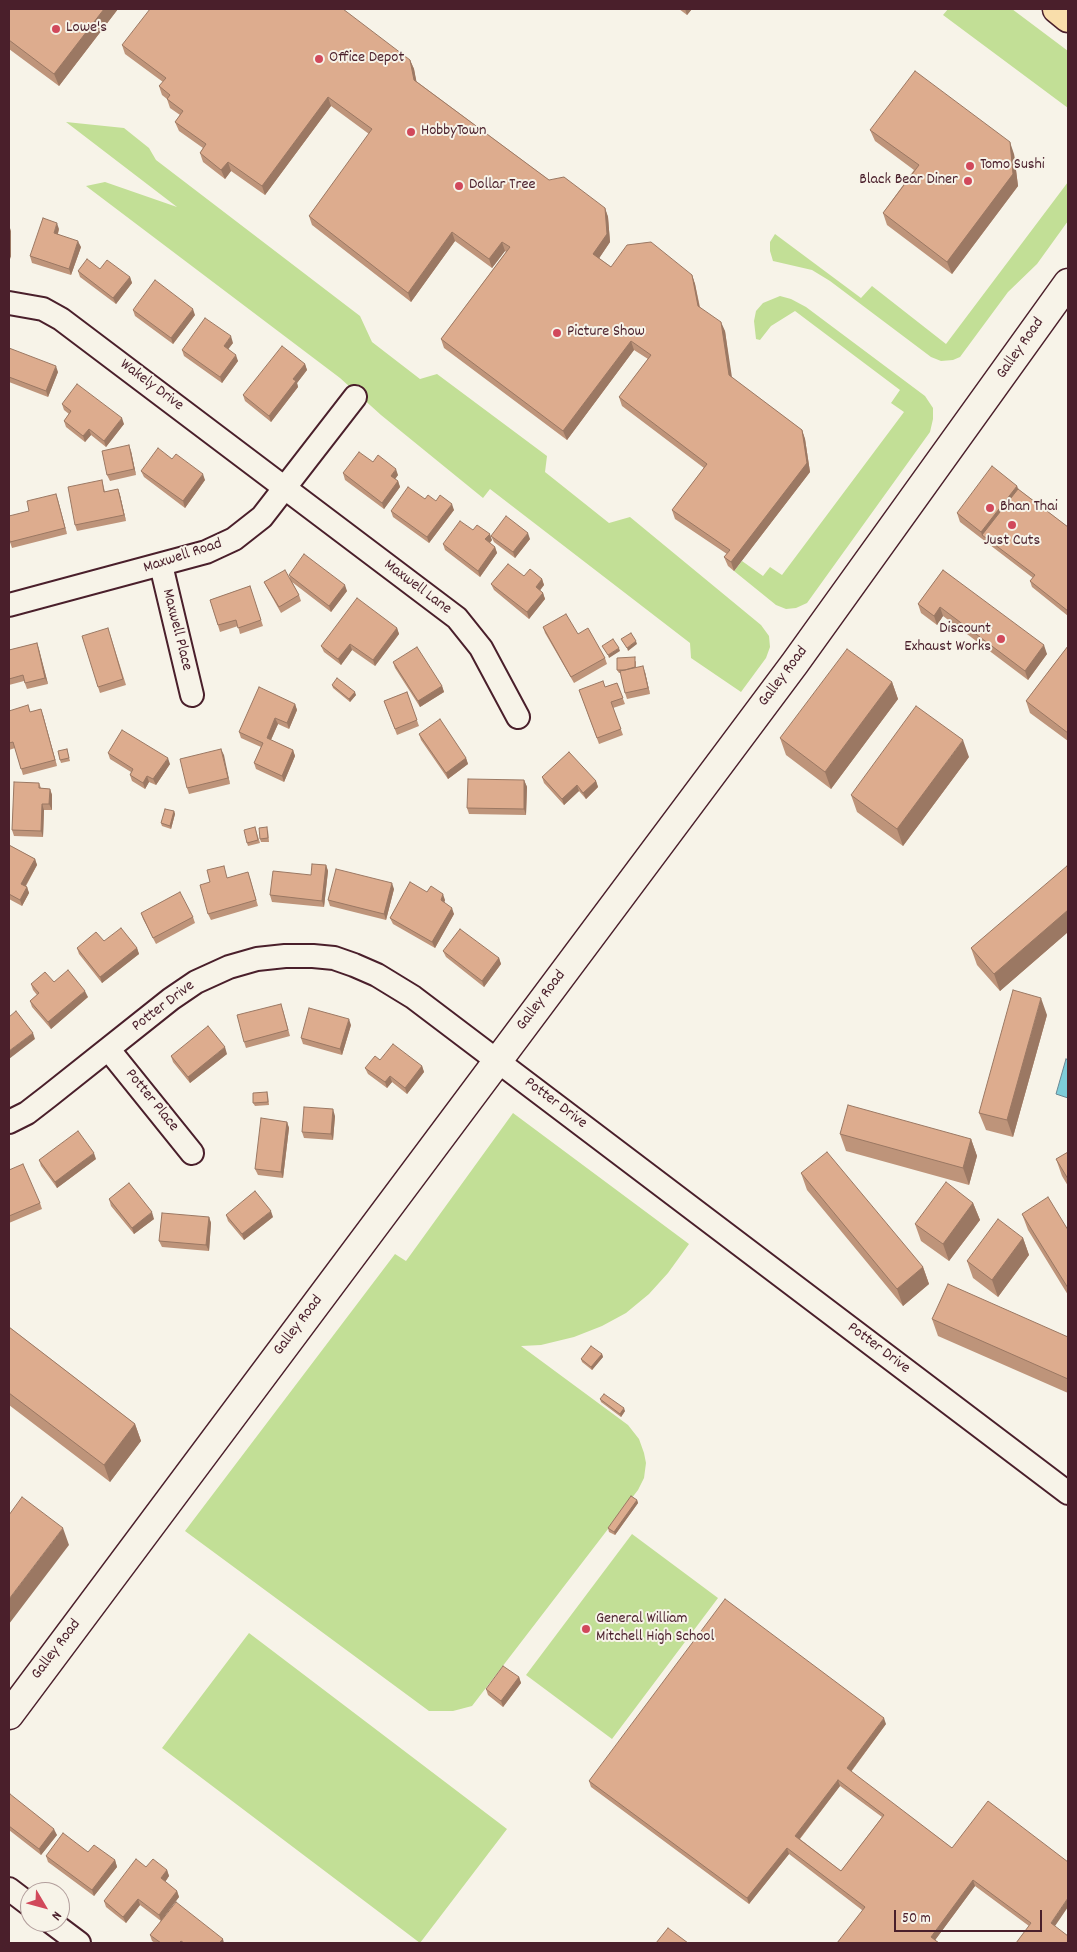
<!DOCTYPE html>
<html>
<head>
<meta charset="utf-8">
<style>
	body { margin:0 }
	#map { position:relative; width:1077px; height:1952px; overflow:hidden; background:#f7f3e8; font-family:Dekko,sans-serif }
	canvas { display:block }
	.frame { position:absolute; inset:0; border:10px solid #4a1f2b; pointer-events:none }
	.north { position:absolute; left:20px; top:1882px; width:50px; height:50px; box-sizing:border-box; background:#f7f3e8; border:1px solid #b29e9c; border-radius:50%; rotate:127deg; font-size:14px; font-weight:700; line-height:20px; text-align:center; color:#4a1f2b }
	.north::after { content:''; display:block; margin:auto; width:18px; height:22px; background:#d1495b; clip-path:polygon(50% 0,100% 100%,50% 72%,0 100%) }
	.scale { position:absolute; left:894px; top:1910px; width:148px; height:22px; box-sizing:border-box; border:2px solid #4a1f2b; border-top:0; padding-left:6px; font-size:15px; line-height:18px; white-space:nowrap; color:#4a1f2b; -webkit-text-stroke:4px #f7f3e8; paint-order:stroke }
</style>
</head>
<body>
<div id="map">
<canvas width="1077" height="1952"></canvas>
<div class="frame"></div>
<div class="north">N</div>
<div class="scale">50 m</div>
</div>
<script>
const g = document.querySelector('canvas').getContext('2d');
g.lineJoin = 'round';
function fillPath(path, color) {
  g.fillStyle = color;
  g.fill(path, 'evenodd');
}
function shape(rows) {
  const path = new Path2D();
  for (const r of rows) {
    path.moveTo(r[0], r[1]);
    for (let i = 2; i < r.length; i += 2) path.lineTo(r[i], r[i + 1]);
  }
  return path;
}
function strokePath(path, color, width, dash) {
  g.strokeStyle = color;
  g.lineWidth = width;
  g.lineCap = dash ? 'butt' : 'round';
  g.setLineDash(dash || []);
  g.stroke(path);
}
function drawText(font, color, halo, rows, align = 'center') {
  g.font = font + ' Dekko,sans-serif';
  g.lineWidth = 4;
  g.setLineDash([]);
  g.textBaseline = 'middle';
  g.strokeStyle = halo;
  g.fillStyle = color;
  for (const [text, x, y, turn = 0] of rows) {
    g.save();
    g.translate(x, y);
    g.rotate((+turn || 0) * Math.PI / 180);
    g.textAlign = isNaN(turn) ? turn : align;
    if (halo) g.strokeText(text, 0, 0);
    g.fillText(text, 0, 0);
    g.restore();
  }
}
const green = shape([
	[948,9,1012,9,1068,51,1068,108,943,15],
	[66,122,124,128,149,148,156,160,360,316,372,342,420,379,437,374,547,456,545,472,609,523,630,517,761,625,769,636,770,647,766,658,741,692,691,658,690,643,490,489,483,498,381,415,340,378,86,186,105,182,177,207],
	[1068,182,1068,221,1037,264,1008,292,960,357,953,360,941,361,931,357,830,281,812,270,773,261,770,251,770,242,775,234,861,298,872,286,946,344],
	[780,296,791,299,806,307,925,396,933,408,933,419,930,432,807,603,796,608,786,609,776,605,734,571,742,561,763,576,770,567,782,575,904,412,891,403,900,390,795,311,771,326,760,340,756,339,754,321,756,311,763,303],
	[513,1113,689,1244,668,1273,649,1294,626,1313,602,1326,574,1337,541,1345,521,1346,628,1425,639,1439,644,1453,646,1463,644,1478,638,1490,472,1706,453,1711,429,1711,185,1531,395,1254,406,1261],
	[632,1534,718,1598,612,1739,526,1675],
	[249,1633,507,1829,420,1943,162,1748]
]);
const water = shape([
	[1066,1059,1068,1060,1068,1098,1056,1094,1066,1059]
]);
const street = shape([
	[9,303,43,309,61,319,457,618,481,648,518,717],
	[161,565,192,695],
	[9,605,206,552,234,539,262,517,355,397],
	[109,1050,192,1153],
	[9,1122,27,1113,49,1096,171,999,196,982,229,967,257,959,285,956,313,956,334,958,354,965,377,975,413,997,1068,1493],
	[9,1889,30,1905],
	[51,1922,79,1943]
]);
const secondary = shape([
	[9,1715,795,663,1068,283]
]);
const highway = shape([
	[1057,9,1068,18]
]);
const wall = shape([
	[9,9,118,9,59,86,9,49],
	[679,9,692,9,687,15],
	[122,45,410,60,414,69,416,81,549,180,605,208,608,217,610,242,599,258,611,267,692,275,695,284,700,307,725,331,731,377,802,430,805,439,810,472,734,571,728,566,724,557,727,554,675,519,672,510,704,468,622,406,619,397,648,359,634,350,567,440,444,348,441,339,506,252,505,251,492,268,455,241,411,302,312,225,309,216,369,134,331,106,265,195,231,171,225,179,203,162,200,153,203,148,179,131,175,122,180,115,170,108,167,99,162,95,159,86,163,82,125,54],
	[870,130,1014,154,1018,186,952,274,887,225,883,213,914,170,875,141],
	[59,229,58,234,81,247,71,275,32,263,30,256],
	[100,269,130,277,132,283,116,304,80,277,78,271],
	[133,310,195,315,173,344,135,316],
	[233,343,228,349,238,361,222,383,184,356,182,350],
	[9,348,58,372,48,397,9,382],
	[305,364,307,370,297,383,298,387,271,422,245,401,243,395],
	[62,404,124,424,106,447,91,435,85,442,66,427,64,421,69,414,64,410],
	[131,451,136,475,110,481,107,475],
	[172,459,205,480,185,508,144,477,141,471],
	[373,462,398,475,395,479,398,481,400,487,384,509,345,480,343,473],
	[102,480,105,492,118,489,120,495,126,521,77,531,75,525],
	[1017,486,1018,489,1068,527,1068,616,1032,587,1030,581,1033,578,960,522,957,513],
	[56,494,67,534,12,548,10,542,29,511],
	[425,499,436,501,454,510,429,543,393,517,391,511],
	[473,530,492,540,490,543,495,547,497,553,480,577,445,550,443,544],
	[491,536,530,539,515,558,494,542],
	[943,570,1047,654,1028,680,943,616,937,625,921,613,918,604],
	[289,575,347,591,331,612,292,582,299,595,301,601,281,613,267,588,264,582,290,578],
	[524,576,542,579,544,585,540,590,543,593,545,599,529,619,494,590,491,584],
	[250,586,263,626,240,634,238,626,220,632,210,600],
	[543,627,578,634,605,658,607,664,574,683,545,633],
	[397,628,399,634,375,666,352,650,341,665,324,652,321,646],
	[110,634,126,685,100,693,98,687],
	[37,643,48,684,27,689,24,681,9,685,9,650],
	[1068,646,1068,741,1030,713,1026,701],
	[636,661,636,667,645,672,650,694,627,699,625,693,621,673,619,673,617,670],
	[393,662,442,686,444,692,420,707,395,668],
	[892,682,898,699,831,789,786,755,780,738],
	[617,683,625,704,613,708,623,735,599,744,579,690,605,687],
	[332,685,356,695,350,702,333,688],
	[407,692,419,726,397,735,384,701],
	[295,704,297,710,289,729,278,724,271,740,293,750,295,756,284,782,256,769,254,763,261,747,241,738,239,732],
	[9,711,43,715,57,766,23,775,15,748,9,750],
	[419,734,466,758,468,764,448,779,421,740],
	[67,749,70,761,61,763,60,760],
	[221,749,230,784,189,794,187,788],
	[108,753,170,764,156,785,149,782,145,789,132,781,130,775,131,772,110,759],
	[969,757,903,846,857,812,851,795],
	[542,777,596,781,598,787,586,799,579,791,564,805,544,783],
	[524,780,527,787,526,815,469,814,467,808],
	[39,783,41,788,50,789,52,795,52,810,44,810,43,837,14,836,12,830],
	[174,811,175,814,171,829,162,826,161,823],
	[255,827,260,843,248,846,247,843],
	[268,830,269,842,261,842,260,839],
	[9,845,35,859,37,865,26,886,27,887,29,893,22,906,9,899],
	[326,865,328,871,324,907,272,902,270,895,311,875],
	[1068,868,1068,932,1000,991,977,965,971,948],
	[228,878,250,878,258,906,211,920,208,914],
	[394,889,386,920,330,906,328,900],
	[427,892,445,900,444,903,454,914,435,948,393,924,390,918],
	[141,913,193,917,195,923,156,944,143,919],
	[104,941,137,948,139,954,102,983,79,954,77,948],
	[443,951,499,958,501,964,484,987,446,957],
	[54,982,88,997,51,1029,32,1007,30,1001,37,995,33,990,31,984],
	[283,1010,290,1036,246,1048,244,1042],
	[1047,1015,1013,1137,986,1130,979,1113],
	[351,1025,342,1055,303,1044,301,1038],
	[227,1054,190,1083,173,1062,171,1056],
	[380,1060,422,1066,424,1072,407,1094,392,1082,387,1088,368,1074,365,1068],
	[267,1092,268,1095,269,1105,255,1106,253,1103],
	[335,1116,333,1140,304,1138,302,1132],
	[287,1122,289,1128,283,1178,258,1175,255,1169],
	[840,1134,971,1139,977,1156,969,1185,846,1151],
	[1068,1152,1068,1186,1062,1176,1056,1159],
	[96,1159,57,1188,41,1166,39,1160],
	[9,1170,40,1203,42,1209,9,1223],
	[801,1173,923,1267,929,1284,903,1306,807,1190],
	[109,1199,154,1219,134,1234,111,1206],
	[973,1203,980,1220,949,1261,921,1241,915,1224],
	[1022,1214,1068,1230,1068,1295,1028,1230],
	[226,1215,273,1217,244,1240,228,1221],
	[209,1217,211,1223,209,1251,162,1247,159,1241],
	[1023,1238,1029,1255,998,1297,973,1278,967,1261],
	[932,1319,1068,1337,1068,1393,938,1336],
	[9,1327,135,1424,141,1441,110,1482,9,1405],
	[602,1354,603,1357,592,1370,582,1362,581,1359],
	[600,1399,625,1411,621,1417,601,1402],
	[637,1500,638,1503,615,1535,609,1532,608,1528],
	[519,1677,521,1683,503,1707,488,1695,486,1689],
	[886,1724,851,1772,952,1848,1068,1862,1029,1926,975,1886,935,1940,862,1910,789,1854,749,1904,591,1787,589,1781],
	[840,1786,882,1817,841,1871,800,1839],
	[9,1795,57,1835,41,1855,9,1830],
	[88,1852,115,1860,117,1867,94,1896,48,1862,46,1856],
	[146,1867,167,1870,169,1876,165,1882,177,1891,179,1897,165,1915,224,1943,155,1943,152,1941,150,1935,161,1921,140,1905,126,1923,106,1907,104,1901]
]);
const shadedWall = shape([
	[104,9,118,9,59,86,54,74],
	[685,9,692,9,687,15],
	[410,60,414,69,418,89,414,80],
	[328,97,331,106,265,195,262,186],
	[1010,142,1014,154,1018,186,952,274,947,262],
	[228,162,231,171,225,179,221,170],
	[605,208,608,217,610,242,596,263,593,254],
	[57,223,59,229,56,239,54,233],
	[9,225,11,231,11,259,9,254],
	[452,232,455,241,411,302,408,293],
	[78,241,81,247,71,275,69,269],
	[502,242,505,251,492,268,489,259],
	[692,275,695,284,701,315,698,306],
	[130,277,132,283,116,304,113,298],
	[193,309,195,315,173,344,171,338],
	[721,322,725,331,733,384,729,375],
	[231,336,233,343,226,352,224,346],
	[631,341,634,350,567,440,563,431],
	[236,355,238,361,222,383,220,377],
	[305,364,307,370,297,383,298,387,271,422,269,416,293,379],
	[56,366,58,372,48,397,46,391],
	[122,418,124,424,106,447,104,441],
	[89,429,91,435,85,442,83,436],
	[802,430,805,439,810,472,734,571,731,562],
	[129,445,131,451,136,475,134,469],
	[396,469,398,475,393,482,391,476],
	[203,474,205,480,185,508,183,501],
	[398,481,400,487,384,509,382,503],
	[1017,486,1020,495,982,535,981,532],
	[118,489,120,495,126,521,124,515],
	[56,494,58,500,67,534,65,528],
	[452,504,454,510,429,543,427,537],
	[528,533,530,539,515,558,513,552],
	[490,534,492,540,488,545,485,539],
	[495,547,497,553,480,577,478,571],
	[542,579,544,585,538,593,536,587],
	[345,585,347,591,331,612,329,606],
	[543,593,545,599,529,619,527,612],
	[940,607,943,616,937,625,934,616],
	[397,628,399,634,375,666,373,660],
	[636,641,637,644,628,651,627,648],
	[37,643,39,649,48,684,45,678],
	[350,644,352,650,341,665,338,659],
	[1044,645,1047,654,1028,680,1025,671],
	[619,648,620,651,609,658,608,655],
	[643,666,645,672,650,694,648,688],
	[892,682,898,699,831,789,825,772],
	[442,686,444,692,420,707,418,701],
	[355,692,356,695,350,702,349,699],
	[295,704,297,710,289,729,287,723],
	[41,709,43,715,57,766,55,760],
	[275,718,278,724,269,744,267,738],
	[963,740,969,757,903,846,897,829],
	[221,749,224,755,230,784,228,778],
	[293,750,295,756,284,782,282,776],
	[168,758,170,764,156,785,153,779],
	[466,758,468,764,448,779,446,773],
	[147,776,149,782,145,789,143,783],
	[524,780,527,787,526,815,524,809],
	[596,781,598,787,586,799,583,793],
	[577,785,579,791,564,805,562,799],
	[50,789,52,795,52,810,49,804],
	[42,804,44,810,43,837,41,831],
	[174,811,175,814,171,829,170,826],
	[35,859,37,865,23,890,21,884],
	[326,865,328,871,324,907,322,901],
	[392,883,394,889,386,920,384,914],
	[27,887,29,893,22,906,20,900],
	[443,894,445,900,443,906,441,900],
	[452,908,454,914,435,948,432,942],
	[1068,910,1068,932,1000,991,994,974],
	[137,948,139,954,102,983,100,977],
	[499,958,501,964,484,987,482,981],
	[85,991,88,997,51,1029,48,1022],
	[1041,998,1047,1015,1013,1137,1007,1120],
	[349,1019,351,1025,342,1055,340,1049],
	[33,1033,35,1039,9,1059,9,1051],
	[225,1047,227,1054,190,1083,188,1077],
	[422,1066,424,1072,407,1094,405,1088],
	[390,1076,392,1082,387,1088,385,1082],
	[333,1109,335,1116,333,1140,331,1134],
	[287,1122,289,1128,283,1178,281,1172],
	[971,1139,977,1156,969,1185,963,1168],
	[94,1153,96,1159,57,1188,55,1182],
	[973,1203,980,1220,949,1261,943,1244],
	[271,1211,273,1217,244,1240,242,1234],
	[152,1212,154,1219,134,1234,132,1228],
	[209,1217,211,1223,209,1251,206,1245],
	[1023,1238,1029,1255,998,1297,992,1280],
	[923,1267,929,1284,903,1306,897,1289],
	[602,1354,603,1357,592,1370,591,1367],
	[624,1408,625,1411,621,1417,620,1414],
	[135,1424,141,1441,110,1482,104,1465],
	[637,1500,638,1503,615,1535,614,1532],
	[63,1528,69,1545,9,1624,9,1599],
	[519,1677,521,1683,503,1707,501,1701],
	[884,1718,886,1724,849,1774,847,1768],
	[838,1780,840,1786,797,1842,795,1836],
	[54,1829,57,1835,41,1855,39,1849],
	[787,1848,789,1854,749,1904,747,1898],
	[115,1860,117,1867,94,1896,92,1890],
	[167,1870,169,1876,163,1885,161,1878],
	[973,1880,975,1886,933,1943,931,1937],
	[177,1891,179,1897,161,1921,159,1915],
	[1068,1898,1068,1907,1053,1929,1051,1923],
	[138,1899,140,1905,126,1923,123,1917],
	[223,1939,224,1943,219,1943]
]);
const building = shape([
	[9,9,104,9,54,74,9,40,9,9],
	[150,9,343,9,410,60,414,80,549,180,564,177,605,208,607,234,593,254,611,267,627,245,651,242,692,275,698,306,721,322,729,375,802,430,807,463,731,562,724,557,730,550,672,510,707,464,619,397,651,355,631,341,563,431,441,339,510,247,502,242,489,259,452,232,408,293,309,216,372,129,328,97,262,186,228,162,221,170,200,153,206,144,175,122,183,111,167,99,170,95,159,86,166,78,122,45,150,9],
	[915,71,1010,142,1013,174,947,262,883,213,919,165,870,130,915,71],
	[43,218,57,223,54,233,78,241,69,269,30,256,43,218],
	[87,259,100,269,107,260,130,277,113,298,78,271,87,259],
	[155,280,193,309,171,338,133,310,155,280],
	[205,318,231,336,224,346,236,355,220,377,182,350,205,318],
	[282,346,305,364,293,379,296,381,269,416,243,395,282,346],
	[9,348,56,366,46,391,9,377,9,348],
	[77,384,122,418,104,441,89,429,83,436,64,421,71,411,62,404,77,384],
	[129,445,134,469,107,475,102,451,129,445],
	[158,448,172,459,176,454,203,474,183,501,141,471,158,448],
	[359,452,373,462,378,455,396,469,391,476,398,481,382,503,343,473,359,452],
	[992,466,1017,486,981,532,957,513,992,466],
	[102,480,104,492,118,489,124,515,75,525,68,487,102,480],
	[408,487,425,499,428,495,436,501,440,495,452,504,427,537,391,511,408,487],
	[1018,489,1068,527,1068,611,1030,581,1035,575,982,535,1018,489],
	[56,494,65,528,10,542,9,537,9,516,29,511,27,501,56,494],
	[506,516,528,533,513,552,491,536,506,516],
	[460,521,473,530,477,525,490,534,485,539,495,547,478,571,443,544,460,521],
	[304,554,345,585,329,606,289,575,304,554],
	[508,564,524,576,530,569,542,579,536,587,543,593,527,612,491,584,508,564],
	[285,570,299,595,279,607,264,582,285,570],
	[943,570,1044,645,1025,671,940,607,934,616,918,604,943,570],
	[250,586,261,620,238,628,236,620,218,625,210,600,250,586],
	[357,598,397,628,373,660,350,644,338,659,321,646,357,598],
	[566,614,578,634,588,628,605,658,571,677,543,627,566,614],
	[108,628,123,679,98,687,82,636,108,628],
	[631,633,636,641,627,648,621,639,631,633],
	[613,639,619,648,608,655,602,646,613,639],
	[37,643,45,678,25,683,23,675,9,679,9,650,37,643],
	[1068,646,1068,733,1026,701,1068,646],
	[417,647,442,686,418,701,393,662,417,647],
	[847,649,892,682,825,772,780,738,847,649],
	[635,657,635,667,625,670,617,670,617,658,635,657],
	[643,666,648,688,625,693,620,671,643,666],
	[337,678,355,692,349,699,332,685,337,678],
	[603,681,605,687,617,683,623,698,611,702,621,729,597,738,579,690,603,681],
	[259,687,295,704,287,723,275,718,267,738,293,750,282,776,254,763,263,743,239,732,259,687],
	[407,692,417,720,395,729,384,701,407,692],
	[28,705,30,712,41,709,55,760,21,769,13,742,9,743,9,711,28,705],
	[916,706,963,740,897,829,851,795,916,706],
	[440,719,466,758,446,773,419,734,440,719],
	[122,730,168,758,153,779,147,776,143,783,130,775,133,769,108,753,122,730],
	[67,749,69,758,60,760,58,751,67,749],
	[221,749,228,778,187,788,180,759,221,749],
	[569,752,596,781,583,793,577,785,562,799,542,777,569,752],
	[468,779,524,780,524,809,467,808,468,779],
	[14,782,39,783,39,788,50,789,49,804,42,804,41,831,12,830,14,782],
	[165,809,174,811,170,826,161,823,165,809],
	[255,827,258,840,247,843,244,830,255,827],
	[267,827,268,838,260,839,259,828,267,827],
	[9,845,35,859,21,884,27,887,20,900,9,894,9,845],
	[312,864,326,865,322,901,270,895,273,871,311,875,312,864],
	[224,866,227,878,248,872,256,900,208,914,200,885,210,882,207,870,224,866],
	[1067,866,1068,868,1068,910,994,974,971,948,1067,866],
	[336,869,392,883,384,914,328,900,336,869],
	[410,882,427,892,431,886,443,894,441,900,452,908,432,942,390,918,410,882],
	[180,892,193,917,153,938,141,913,180,892],
	[121,928,137,948,100,977,77,948,96,932,104,941,121,928],
	[460,929,499,958,482,981,443,951,460,929],
	[68,970,85,991,48,1022,30,1001,39,993,31,984,45,972,54,982,68,970],
	[1013,990,1041,998,1007,1120,979,1113,1013,990],
	[281,1004,288,1030,244,1042,237,1015,281,1004],
	[309,1008,349,1019,340,1049,301,1038,309,1008],
	[16,1011,33,1033,9,1051,9,1017,16,1011],
	[208,1026,225,1047,188,1077,171,1056,208,1026],
	[393,1044,422,1066,405,1088,390,1076,385,1082,365,1068,375,1056,380,1060,393,1044],
	[267,1092,268,1102,253,1103,253,1093,267,1092],
	[848,1105,971,1139,963,1168,840,1134,848,1105],
	[304,1107,333,1109,331,1134,302,1132,304,1107],
	[261,1118,287,1122,281,1172,255,1169,261,1118],
	[78,1131,94,1153,55,1182,39,1160,78,1131],
	[827,1152,923,1267,897,1289,801,1173,827,1152],
	[1068,1152,1068,1179,1056,1159,1068,1152],
	[23,1164,40,1203,9,1216,9,1170,23,1164],
	[946,1182,973,1203,943,1244,915,1224,946,1182],
	[129,1183,152,1212,132,1228,109,1199,129,1183],
	[255,1191,271,1211,242,1234,226,1215,255,1191],
	[1048,1197,1068,1230,1068,1288,1022,1214,1048,1197],
	[162,1213,209,1217,206,1245,159,1241,162,1213],
	[998,1219,1023,1238,992,1280,967,1261,998,1219],
	[948,1284,1068,1337,1068,1379,932,1319,948,1284],
	[9,1327,135,1424,104,1465,9,1393,9,1327],
	[591,1346,602,1354,591,1367,581,1359,591,1346],
	[604,1394,624,1408,620,1414,600,1399,604,1394],
	[631,1496,637,1500,614,1532,608,1528,631,1496],
	[22,1497,63,1528,9,1599,9,1515,22,1497],
	[725,1599,884,1718,847,1768,952,1848,988,1801,1068,1862,1068,1898,1051,1923,1068,1936,1068,1943,1016,1943,1031,1923,973,1880,931,1937,939,1943,837,1943,865,1907,787,1848,747,1898,589,1781,725,1599],
	[838,1780,884,1815,841,1871,795,1836,838,1780],
	[503,1666,519,1677,501,1701,486,1689,503,1666],
	[10,1794,54,1829,39,1849,9,1826,9,1795,10,1794],
	[63,1833,88,1852,94,1845,115,1860,92,1890,46,1856,63,1833],
	[136,1859,146,1867,153,1859,167,1870,161,1878,177,1891,159,1915,138,1899,123,1917,104,1901,136,1859],
	[176,1902,223,1939,219,1943,184,1943,181,1941,179,1943,161,1943,150,1935,176,1902],
	[668,1928,688,1943,656,1943,668,1928]
]);
const markers = [
	[56,29,5,"#d1495b"],
	[319,59,5,"#d1495b"],
	[411,132,5,"#d1495b"],
	[970,166,5,"#d1495b"],
	[968,181,5,"#d1495b"],
	[459,186,5,"#d1495b"],
	[557,333,5,"#d1495b"],
	[990,508,5,"#d1495b"],
	[1012,525,5,"#d1495b"],
	[1001,639,5,"#d1495b"],
	[586,1629,5,"#d1495b"]
];
const poiNames = [
	["Lowe's",66,29],
	["Office Depot",329,59],
	["HobbyTown",421,132],
	["Tomo Sushi",980,166],
	["Black Bear Diner",958,181,"right"],
	["Dollar Tree",469,186],
	["Picture Show",567,333],
	["Bhan Thai",1000,508],
	["Just Cuts",1012,542,"center"],
	["Discount",991,630,"right"],
	["Exhaust Works",991,648,"right"],
	["General William",596,1620],
	["Mitchell High School",596,1638]
];
const streetNames = [
	["Galley Road",1021,349,-55],
	["Wakely Drive",151,386,37],
	["Maxwell Road",183,557,-18],
	["Maxwell Lane",417,588,37],
	["Maxwell Place",176,630,76],
	["Galley Road",784,677,-53],
	["Galley Road",542,1001,-53],
	["Potter Drive",164,1007,-37],
	["Potter Place",151,1101,51],
	["Potter Drive",555,1104,37],
	["Galley Road",299,1326,-53],
	["Potter Drive",878,1349,37],
	["Galley Road",57,1650,-53]
];
fillPath(green, '#c2df96');
fillPath(water, '#7dcdd9');
strokePath(water, '#698793', 1);
strokePath(street, '#4a1f2b', 26);
strokePath(secondary, '#4a1f2b', 31);
strokePath(highway, '#4a1f2b', 31);
strokePath(street, '#f7f3e8', 22);
strokePath(secondary, '#f7f3e8', 28);
strokePath(highway, '#f9deab', 28);
fillPath(wall, '#be947a');
fillPath(shadedWall, '#9b7863');
fillPath(building, '#ddac8e');
strokePath(building, '#9b7863', 1);
for (const [x, y, r, color] of markers) {
  const dot = new Path2D();
  dot.arc(x, y, r, 0, 2 * Math.PI);
  g.fillStyle = color;
  g.fill(dot);
  strokePath(dot, '#f7f3e8', 2);
}
drawText('16px', '#4a1f2b', '#f7f3e8', poiNames, 'left');
drawText('16px', '#4a1f2b', '#f7f3e8', streetNames);
</script>
</body>
</html>
